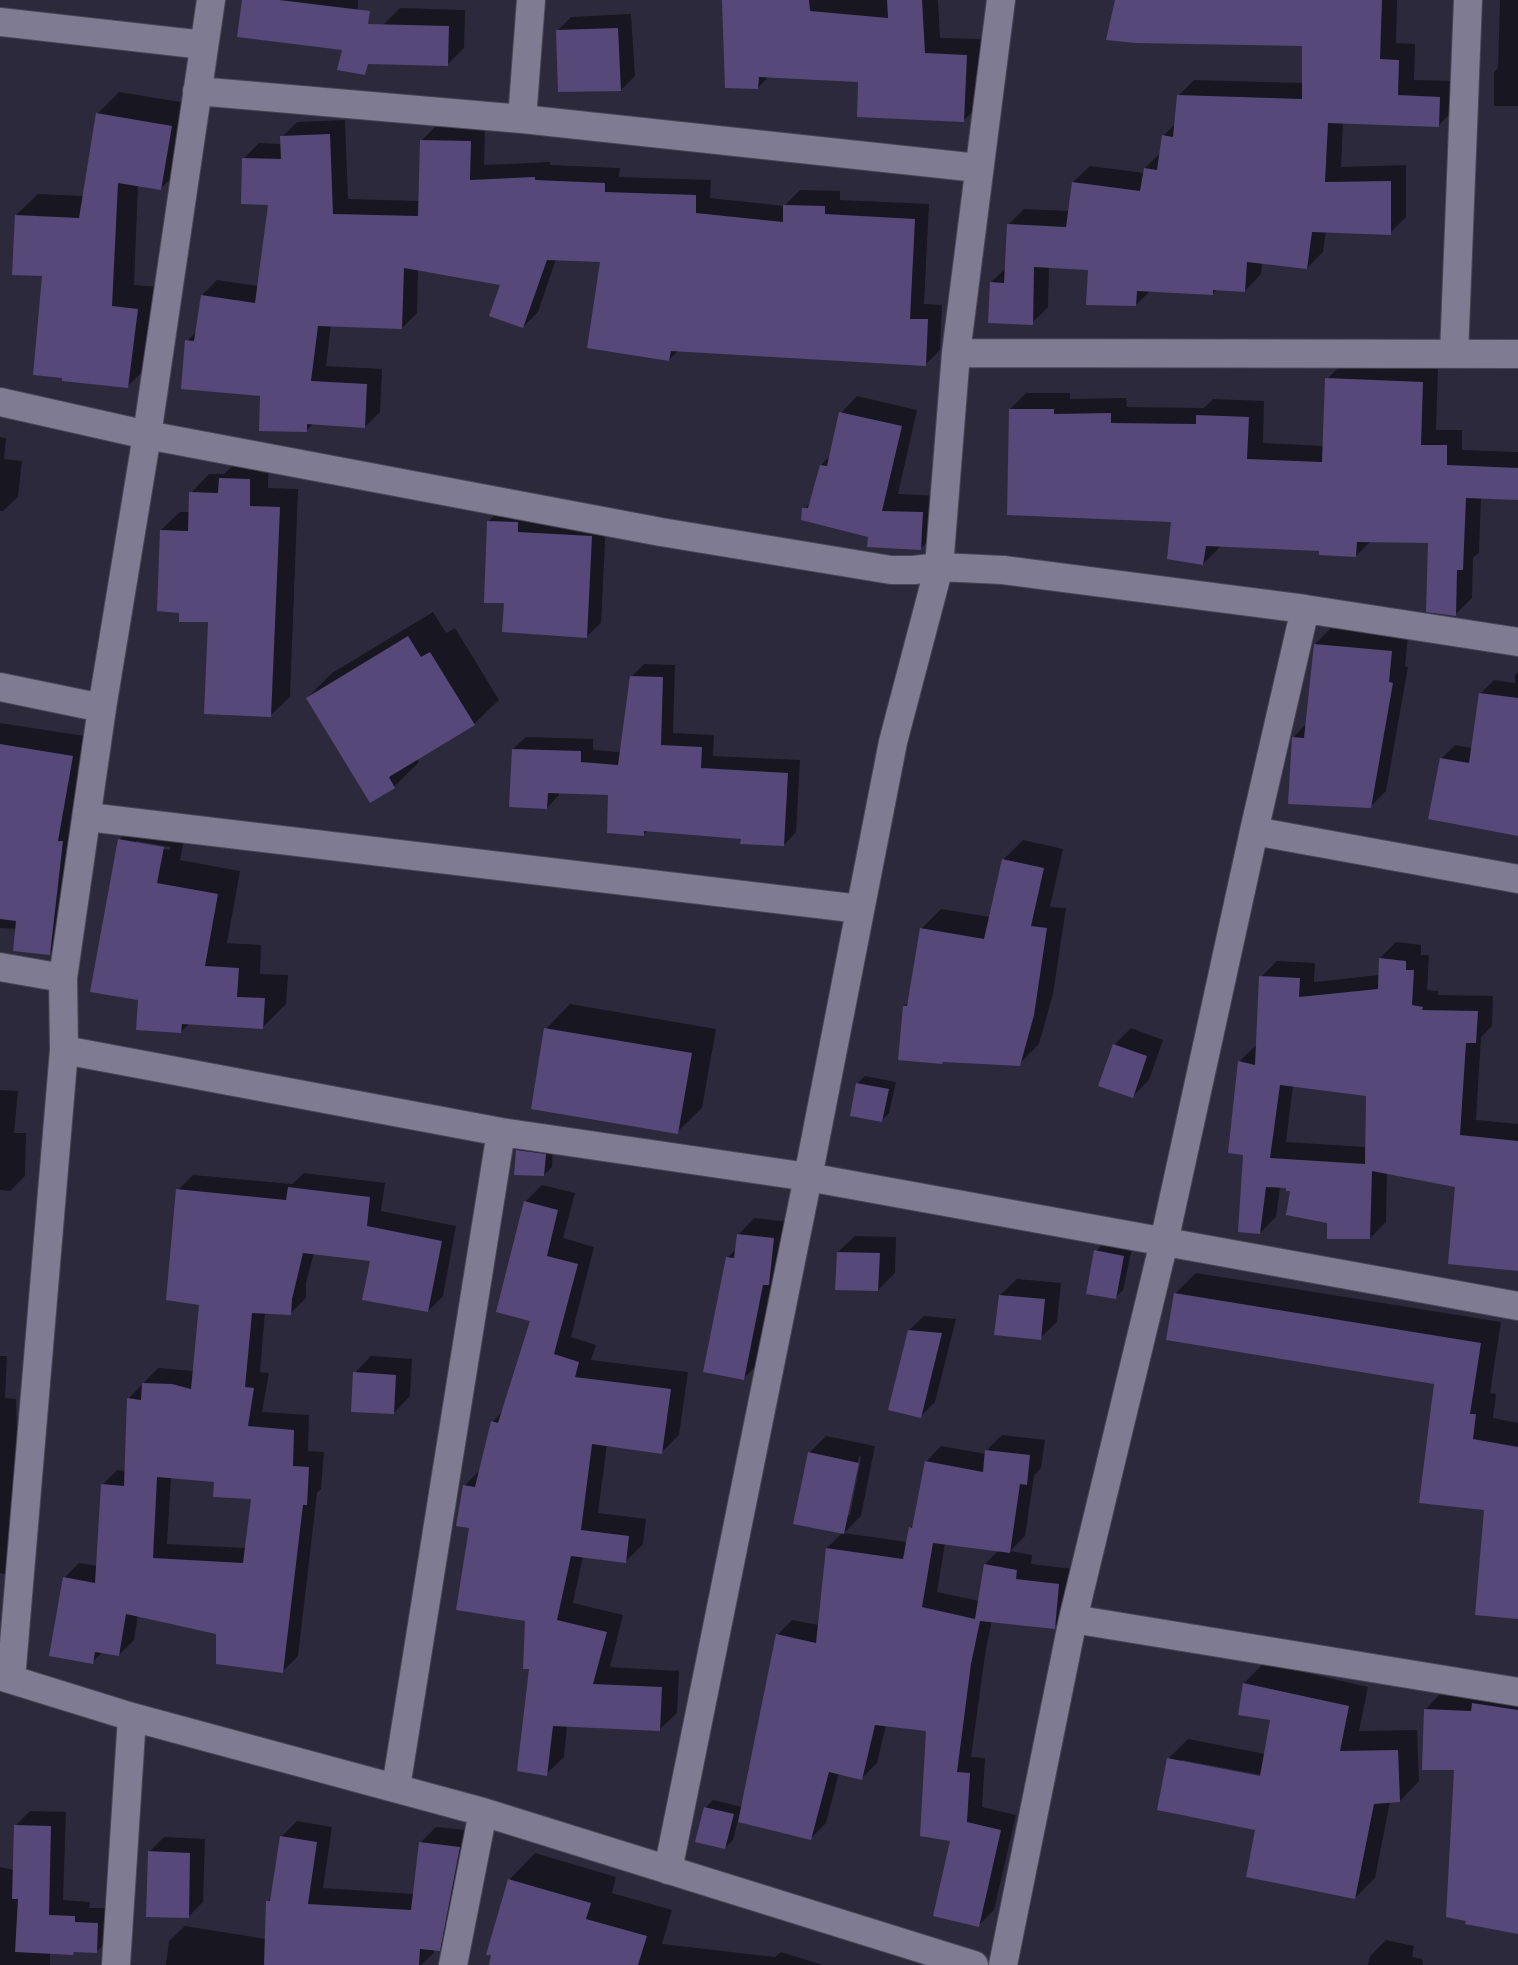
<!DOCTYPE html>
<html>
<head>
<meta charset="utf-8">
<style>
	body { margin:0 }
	canvas { display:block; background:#2d293c }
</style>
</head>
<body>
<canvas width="1518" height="1965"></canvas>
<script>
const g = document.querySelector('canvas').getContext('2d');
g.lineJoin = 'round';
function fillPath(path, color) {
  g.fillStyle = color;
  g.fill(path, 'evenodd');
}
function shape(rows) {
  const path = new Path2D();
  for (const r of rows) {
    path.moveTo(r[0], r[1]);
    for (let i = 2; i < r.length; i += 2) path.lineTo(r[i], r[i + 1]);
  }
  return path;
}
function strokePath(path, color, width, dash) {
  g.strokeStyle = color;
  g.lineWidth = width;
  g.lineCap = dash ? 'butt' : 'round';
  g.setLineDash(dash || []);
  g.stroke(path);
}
const shadow = shape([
	[243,0,358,0,357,35],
	[723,0,938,0,940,38,983,39,980,104,964,120,860,81,769,76,758,88],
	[1123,0,1397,0,1396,43,1415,44,1414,80,1455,81,1454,110,1438,126,1343,122,1341,167,1406,165,1406,217,1390,233,1326,231,1323,252,1307,268,1262,262,1261,274,1245,291,1217,289,1213,294,1150,291,1136,305,1089,269,1049,267,1048,307,1032,323,991,282,1006,268,1008,225,1024,209,1070,211,1073,182,1090,166,1144,173,1145,168,1160,153,1163,136,1176,123,1178,96,1194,80,1303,83,1303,45],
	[1500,0,1518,0,1518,106,1494,106,1494,72,1498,68],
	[400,8,465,10,464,48,447,65,383,25],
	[631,14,635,76,621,90,559,91,557,31,571,17],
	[119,92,193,104,183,167,161,188,138,185,134,285,160,287,149,365,128,386,44,275,16,215,38,194,84,196,97,114],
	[345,120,348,199,419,201,421,141,436,126,485,127,484,165,550,162,550,165,620,168,619,177,711,180,710,198,784,206,800,190,840,191,840,200,929,204,924,304,942,305,940,350,925,365,679,350,669,360,601,261,556,259,538,312,523,327,502,284,418,270,417,313,402,328,331,325,326,366,382,369,380,412,365,427,314,423,306,431,262,395,187,341,197,331,202,295,217,280,258,286,270,203,244,158,259,143,282,144,282,137,297,122],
	[1343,363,1438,367,1436,430,1462,430,1462,450,1518,452,1518,498,1481,497,1479,553,1473,558,1472,598,1456,614,1429,542,1371,541,1356,556,1320,550,1220,545,1219,548,1203,564,1172,521,1010,409,1026,393,1070,393,1070,399,1126,398,1127,407,1204,408,1213,399,1264,401,1263,443,1324,446,1327,379],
	[857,396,917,410,898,494,939,496,938,532,921,548,869,536,804,509,812,501,821,465,831,455,841,413],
	[0,437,6,438,4,459,22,461,18,497,3,511,0,511],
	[239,460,269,461,268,488,298,489,290,697,271,715,209,621,181,612,161,530,180,512,190,512,191,493,209,474,224,474],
	[502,507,606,522,601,623,586,637,505,602,488,522],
	[433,612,446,633,455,628,499,700,474,724,417,759,419,762,394,787,307,698,332,673],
	[1331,628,1408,636,1405,666,1408,667,1386,791,1370,807,1293,738,1307,723,1315,644],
	[644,664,675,665,673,733,714,735,713,756,800,760,796,832,784,845,742,838,648,830,643,835,610,794,559,792,559,795,547,808,513,749,526,737,593,739,593,750,621,752,631,677],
	[1518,672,1518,835,1441,759,1455,745,1472,748,1480,694,1494,680,1515,683,1515,675],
	[0,723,91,737,68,935,49,954,17,929,0,928],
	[143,816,187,824,180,860,240,871,227,943,261,945,260,974,288,975,286,1004,263,1027,190,1023,181,1032,139,999,119,840],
	[136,841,170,847,170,850,136,844],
	[1023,840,1063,849,1050,907,1066,908,1053,994,1039,1044,1019,1064,904,1007,909,1001,921,929,941,909,990,917,1003,860],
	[1396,942,1421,945,1421,955,1429,955,1427,990,1438,991,1438,995,1493,996,1492,1026,1481,1037,1476,1120,1518,1124,1518,1270,1456,1186,1387,1172,1386,1222,1370,1238,1287,1187,1280,1187,1276,1217,1260,1233,1245,1154,1239,1062,1255,1046,1257,1046,1261,977,1277,961,1315,963,1314,982,1380,975,1380,958],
	[1293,1086,1367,1095,1366,1147,1286,1142],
	[570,1004,716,1029,702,1108,677,1132,546,1029],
	[1131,1028,1163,1040,1149,1080,1132,1097,1114,1045],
	[865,1076,896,1082,889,1113,881,1121,857,1084],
	[0,1090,18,1091,14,1133,26,1133,25,1176,10,1191,0,1190],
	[525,1142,553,1147,552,1167,544,1175,517,1150],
	[304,1173,385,1183,381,1211,456,1226,443,1296,428,1311,372,1260,314,1253,306,1283,306,1298,291,1313,265,1312,260,1372,269,1373,262,1412,309,1415,308,1451,324,1452,321,1489,317,1493,298,1656,283,1671,217,1633,138,1615,134,1640,119,1655,103,1652,92,1662,64,1578,79,1563,97,1566,102,1485,117,1470,126,1471,128,1399,158,1368,194,1371,200,1304,178,1190,193,1175,292,1184],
	[171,1477,215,1481,252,1498,246,1548,167,1544],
	[542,1185,575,1193,563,1238,594,1247,571,1337,596,1345,591,1360,688,1372,679,1435,662,1452,607,1444,598,1513,646,1519,643,1544,625,1562,583,1556,573,1603,623,1615,610,1667,679,1671,677,1713,659,1730,567,1725,564,1757,546,1774,531,1668,526,1620,470,1527,464,1486,481,1469,492,1422,503,1411,531,1320,525,1202],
	[754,1218,790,1222,760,1362,743,1379,727,1258,736,1249,738,1235],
	[855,1236,896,1237,895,1273,878,1290,838,1252],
	[1104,1243,1132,1248,1123,1290,1115,1298,1096,1251],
	[1196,1273,1501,1322,1490,1393,1496,1394,1493,1418,1518,1423,1518,1618,1485,1509,1436,1382,1175,1294],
	[1017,1279,1061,1283,1057,1322,1040,1338,1000,1295],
	[924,1316,956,1319,935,1402,920,1417,909,1330],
	[0,1356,7,1356,5,1398,16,1399,19,1505,17,1560,4,1574,0,1573],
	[371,1356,412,1359,410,1396,394,1413,355,1373],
	[1002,1435,1045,1440,1041,1468,1034,1476,1025,1536,1010,1551,1032,1555,1031,1564,1074,1569,1070,1612,1054,1627,992,1621,986,1648,971,1757,985,1758,982,1807,1016,1815,994,1910,979,1925,952,1840,928,1730,886,1725,877,1763,862,1778,839,1773,826,1823,811,1838,738,1820,733,1840,725,1848,705,1808,713,1800,742,1807,777,1635,792,1620,819,1625,827,1548,843,1532,809,1453,826,1436,875,1446,861,1516,844,1533,907,1542,910,1528,915,1523,926,1462,941,1446,986,1454,986,1451],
	[859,1456,861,1457,850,1515,847,1515],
	[945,1543,999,1550,985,1564,979,1601,937,1592],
	[1264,1663,1368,1687,1359,1731,1417,1730,1419,1781,1400,1801,1390,1802,1375,1878,1355,1898,1257,1829,1168,1759,1188,1739,1265,1754,1271,1719,1240,1714,1244,1683],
	[1182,1760,1267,1776,1266,1778,1182,1762],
	[1518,1694,1518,1933,1456,1768,1425,1710,1439,1695,1479,1697],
	[30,1811,66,1812,63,1900,90,1902,89,1908,112,1908,111,1937,96,1952,76,1951,73,1954,50,1953,50,1965,0,1965,0,1867,14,1870,15,1826],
	[297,1821,332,1827,323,1888,414,1894,420,1843,436,1827,475,1831,455,1934,439,1950,434,1949,434,1953,421,1965,166,1965,169,1941,185,1926,266,1939,267,1902,272,1897,281,1837],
	[164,1837,205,1839,203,1902,188,1917,149,1852],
	[535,1853,616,1877,612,1893,672,1910,662,1944,775,1957,781,1952,823,1965,491,1965,509,1880],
	[1386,1940,1414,1946,1412,1957,1422,1959,1423,1965,1368,1965,1370,1956]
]);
const building = shape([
	[242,0,279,0,370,11,368,24,449,26,448,66,368,64,365,75,337,70,342,50,237,37],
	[722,0,809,0,810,11,888,18,887,0,922,0,925,53,967,55,964,122,857,117,858,82,759,77,758,89,725,88],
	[1115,0,1382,0,1380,59,1399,60,1398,95,1440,97,1439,127,1328,123,1325,182,1391,181,1391,235,1312,232,1307,269,1247,262,1245,292,1213,290,1213,295,1137,291,1136,306,1086,305,1088,270,1034,267,1033,325,988,323,990,282,1004,283,1007,224,1066,227,1072,182,1140,191,1144,168,1157,170,1162,135,1173,137,1177,95,1302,99,1302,46,1135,43,1106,40],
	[618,28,621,91,558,92,556,30],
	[96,113,172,126,161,190,118,183,112,306,138,309,128,388,62,381,62,378,33,375,42,276,12,275,15,215,79,218],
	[330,134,333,214,418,216,420,140,471,141,470,180,535,177,535,180,605,183,605,192,696,195,696,213,783,222,783,205,825,206,825,214,915,219,910,319,928,319,926,366,671,351,669,361,587,348,600,262,547,260,523,328,489,316,500,285,404,268,402,329,318,326,311,381,367,384,365,428,307,424,307,432,259,431,260,396,181,389,185,340,194,341,201,295,255,303,268,205,241,204,242,158,281,159,280,136],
	[1325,378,1423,382,1421,445,1447,445,1447,465,1518,468,1518,500,1466,498,1463,570,1457,570,1456,616,1426,612,1428,543,1357,542,1356,557,1319,555,1319,551,1206,546,1203,565,1167,559,1171,522,1007,515,1009,409,1054,409,1054,414,1111,413,1111,423,1196,424,1196,415,1249,417,1247,459,1322,462],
	[839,412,902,426,882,511,923,512,921,550,867,547,868,537,801,520,802,508,808,508,820,465,827,466],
	[219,478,250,479,250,506,280,507,271,717,204,714,208,622,179,622,179,613,157,611,160,530,188,531,189,492,218,493],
	[487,521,518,522,518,532,592,536,587,638,502,632,504,603,484,603],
	[408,636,421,657,430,652,475,725,389,777,395,788,370,803,306,698],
	[1314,644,1392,651,1389,682,1393,683,1371,808,1288,804,1292,737,1304,738],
	[630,676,663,677,661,745,702,747,701,768,788,773,784,846,740,844,741,839,644,831,644,836,607,833,608,795,548,793,547,809,509,807,512,749,581,751,581,762,618,765],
	[1479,693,1518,698,1518,836,1428,819,1440,758,1469,763],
	[0,744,73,756,58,841,63,841,50,955,13,951,16,921,0,919],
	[118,839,164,847,157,883,218,894,205,966,239,968,237,997,265,998,263,1029,182,1024,181,1033,136,1030,138,1000,90,992],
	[1002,859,1044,868,1031,926,1047,928,1034,1015,1020,1066,943,1062,942,1064,898,1060,903,1006,907,1006,920,928,984,939],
	[1379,958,1406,961,1406,970,1414,970,1412,1005,1423,1007,1422,1010,1478,1011,1476,1043,1466,1043,1460,1135,1518,1141,1518,1271,1448,1264,1455,1187,1372,1171,1370,1239,1327,1239,1327,1223,1286,1215,1290,1191,1286,1191,1286,1188,1266,1187,1260,1234,1238,1232,1243,1155,1228,1153,1238,1061,1255,1065,1259,976,1300,978,1299,997,1378,989],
	[1280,1085,1366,1096,1365,1164,1270,1158],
	[544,1028,692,1053,678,1134,531,1109],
	[1113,1044,1147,1056,1133,1098,1098,1086],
	[856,1083,889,1089,882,1122,850,1116],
	[516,1150,546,1154,544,1176,514,1175],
	[288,1187,370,1197,367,1226,442,1241,428,1312,362,1300,370,1261,303,1253,292,1299,291,1315,252,1313,245,1387,254,1388,248,1426,294,1430,293,1466,309,1467,307,1505,303,1505,283,1673,216,1664,216,1634,126,1614,119,1656,95,1652,93,1664,49,1656,63,1577,95,1583,101,1484,124,1486,127,1398,141,1400,142,1383,172,1384,191,1389,199,1305,166,1300,176,1189,286,1200],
	[157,1477,214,1482,213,1497,251,1499,243,1563,153,1558],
	[524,1201,558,1210,547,1256,578,1264,554,1354,579,1362,575,1377,671,1389,662,1454,592,1444,581,1530,629,1536,626,1563,571,1556,557,1620,607,1632,593,1684,662,1687,660,1731,553,1726,547,1776,517,1771,529,1669,523,1669,525,1621,456,1610,469,1528,456,1526,463,1485,475,1487,491,1421,498,1423,530,1321,496,1312],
	[737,1234,774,1238,769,1285,763,1285,744,1380,703,1372,726,1257,734,1258],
	[1094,1250,1124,1256,1116,1299,1086,1294],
	[837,1252,880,1253,878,1291,835,1290],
	[1174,1293,1481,1343,1470,1414,1476,1414,1473,1439,1518,1447,1518,1619,1475,1615,1484,1510,1419,1503,1434,1384,1166,1340],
	[999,1295,1045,1299,1041,1340,994,1335],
	[908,1330,942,1333,921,1418,888,1410],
	[353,1372,396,1375,394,1414,351,1412],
	[985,1450,1030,1455,1027,1485,1020,1484,1010,1553,933,1543,922,1607,975,1619,984,1564,1017,1570,1016,1579,1059,1584,1055,1629,980,1621,971,1664,957,1772,970,1773,967,1822,1001,1830,979,1927,933,1916,950,1841,920,1836,926,1731,875,1725,862,1780,829,1772,811,1840,738,1822,776,1634,816,1643,826,1548,903,1559,909,1527,912,1528,925,1461,983,1472],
	[808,1452,859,1463,844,1534,793,1524],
	[1243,1683,1349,1706,1340,1751,1398,1750,1400,1802,1374,1804,1355,1899,1246,1877,1255,1830,1157,1810,1167,1758,1260,1776,1270,1720,1238,1715],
	[1472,1703,1518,1710,1518,1934,1465,1924,1466,1921,1446,1917,1454,1770,1422,1770,1424,1709,1471,1711],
	[704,1807,734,1814,725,1849,695,1842],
	[14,1825,51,1826,49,1915,75,1916,75,1922,98,1923,97,1953,74,1952,73,1955,15,1952,18,1899,12,1899],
	[280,1836,317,1842,308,1904,411,1910,419,1842,460,1847,440,1951,420,1949,419,1965,264,1965,266,1901,270,1901],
	[148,1851,190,1853,189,1918,146,1917],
	[508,1879,591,1903,586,1919,647,1936,638,1965,489,1965,491,1955,486,1955]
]);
const street = shape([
	[0,22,204,45],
	[197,91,522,119,978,168],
	[522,119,531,0],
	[956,353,1518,354],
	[1454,354,1468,0],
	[0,402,147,435,661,532,891,570,914,570,939,567,1003,570,1305,609,1518,642],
	[0,687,102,708],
	[88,817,860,909],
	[1254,831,1518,879],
	[0,967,63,978],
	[64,1050,501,1132,808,1177,1518,1306],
	[1073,1619,1518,1692],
	[0,1676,132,1717,483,1812,974,1965],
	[11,1679,64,1050,63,978,102,708,147,435,211,0],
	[396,1787,501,1132],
	[668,1870,808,1177,893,742,939,567,956,353,1001,0],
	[116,1965,132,1717],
	[453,1965,483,1812],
	[1003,1965,1073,1619,1164,1242,1254,831,1305,609]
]);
fillPath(shadow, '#0007');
fillPath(building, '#564878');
strokePath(street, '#494556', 30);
strokePath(street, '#7f7b92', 28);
</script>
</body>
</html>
